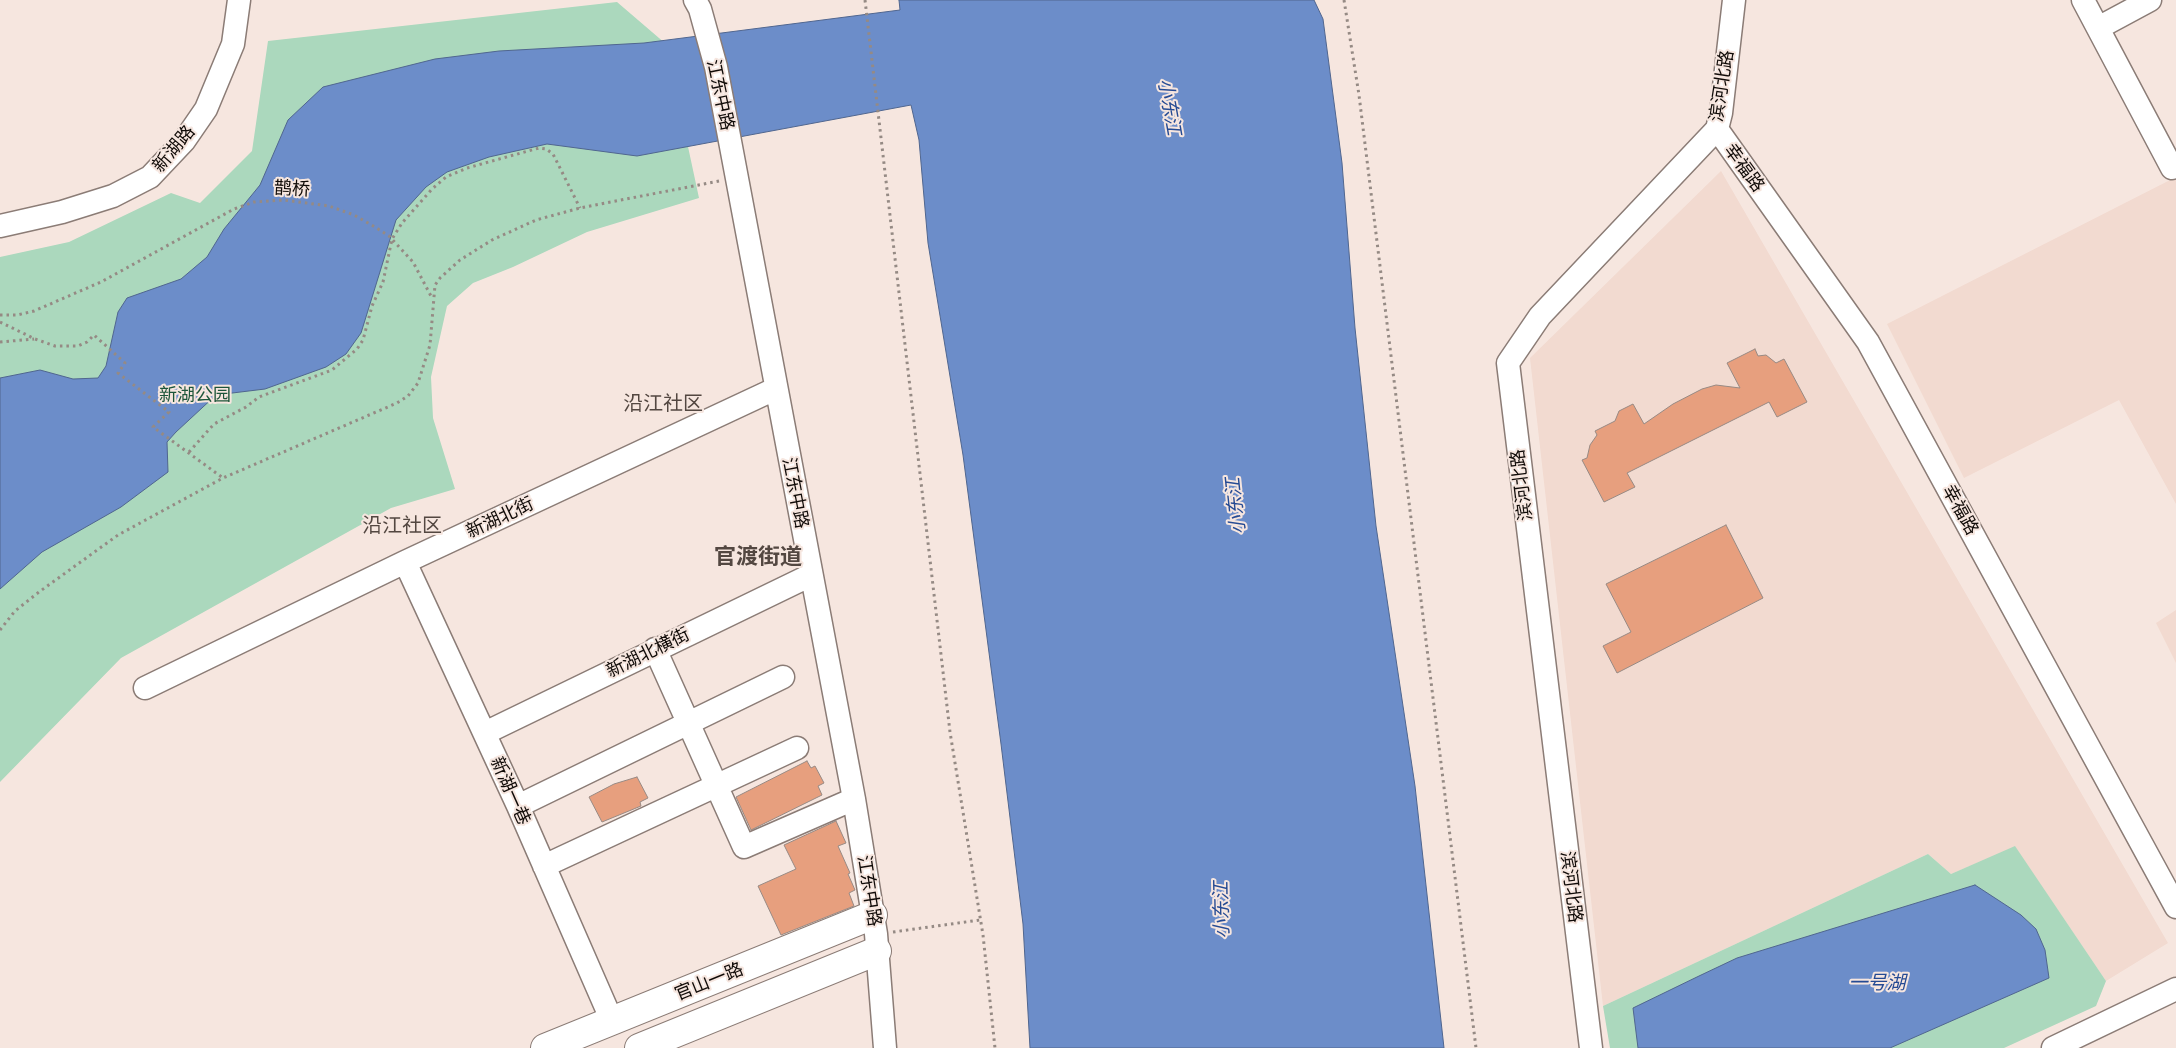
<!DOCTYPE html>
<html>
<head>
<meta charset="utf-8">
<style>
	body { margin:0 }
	canvas { display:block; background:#f6e6df }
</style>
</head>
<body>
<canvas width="2176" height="1048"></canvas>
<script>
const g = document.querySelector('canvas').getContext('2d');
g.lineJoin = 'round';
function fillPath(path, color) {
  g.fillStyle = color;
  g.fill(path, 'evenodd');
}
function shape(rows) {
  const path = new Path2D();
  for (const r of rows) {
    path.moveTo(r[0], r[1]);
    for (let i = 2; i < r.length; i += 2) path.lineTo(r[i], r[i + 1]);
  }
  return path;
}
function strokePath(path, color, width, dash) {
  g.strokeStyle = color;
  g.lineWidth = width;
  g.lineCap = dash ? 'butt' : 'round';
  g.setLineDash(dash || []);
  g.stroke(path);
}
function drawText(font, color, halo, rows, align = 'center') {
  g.font = font + ' Raleway,"Noto Sans SC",sans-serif';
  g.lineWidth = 4;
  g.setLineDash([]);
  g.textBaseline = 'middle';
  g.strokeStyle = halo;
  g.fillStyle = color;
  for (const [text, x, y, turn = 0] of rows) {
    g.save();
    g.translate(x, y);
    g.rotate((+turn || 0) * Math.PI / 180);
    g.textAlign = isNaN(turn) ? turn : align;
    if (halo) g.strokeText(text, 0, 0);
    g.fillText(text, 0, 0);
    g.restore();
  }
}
const education = shape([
	[1721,171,2168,943,2106,981,2015,847,1951,874,1928,854,1603,1006,1530,358],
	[2176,177,2176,504,2119,400,1964,478,1887,324],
	[2176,610,2176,663,2156,623]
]);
const green = shape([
	[617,2,666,44,699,198,587,232,513,267,473,283,447,306,431,377,433,418,455,489,391,508,121,658,0,782,0,257,69,242,171,193,200,203,252,151,268,41],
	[2015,846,2106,981,2096,1006,2004,1048,1610,1048,1603,1006,1928,854,1951,874]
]);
const water = shape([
	[899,0,1314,0,1323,19,1342,163,1355,328,1376,526,1415,786,1444,1048,1030,1048,1023,924,1001,744,963,455,928,243,919,140,911,105,637,156,547,144,489,157,447,172,426,187,396,220,361,333,346,354,326,367,265,389,216,395,176,432,167,442,168,472,121,507,42,552,0,589,0,378,40,370,73,379,98,378,106,366,118,312,127,298,181,279,207,257,224,229,260,185,288,120,323,87,435,59,499,51,644,43,900,10,899,0],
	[1975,885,2021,915,2036,929,2045,950,2049,978,1890,1048,1638,1048,1633,1008,1699,976,1737,958,1975,885]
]);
const building = shape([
	[1755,349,1758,356,1766,355,1776,363,1784,359,1807,402,1777,417,1769,402,1627,473,1635,487,1604,502,1582,460,1587,458,1590,445,1597,435,1595,431,1615,421,1619,411,1633,404,1644,424,1673,404,1702,389,1716,385,1740,388,1727,363,1755,349],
	[1726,525,1763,598,1617,673,1603,646,1631,632,1606,584,1726,525],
	[807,761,811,768,815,766,824,783,818,786,822,795,751,830,736,797,807,761],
	[637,777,648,798,640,802,641,806,602,822,589,797,614,784,637,777],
	[836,821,846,843,838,846,850,873,848,874,855,890,849,893,854,906,781,935,758,886,796,869,784,845,836,821]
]);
const path = shape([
	[865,0,950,732,983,935,995,1048],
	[1344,0,1359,95,1476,1048],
	[0,315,17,315,34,311,101,282,234,209,254,202,284,200,329,206,354,215,375,227,389,236,413,262,432,298],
	[0,322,35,339,55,346,78,346,87,342,94,335,125,363,118,373,169,412,153,427,223,478],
	[0,342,34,339],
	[189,452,214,424,246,407,259,397,332,370,357,349,363,340,372,306,383,282,392,239,402,223,432,189,446,177,467,168,539,148,546,149,553,154,580,208],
	[0,630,15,611,39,592,118,535,223,478,397,403,408,396,418,383,430,345,435,285,440,278,460,260,492,240,536,220,580,208,719,181],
	[893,932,980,920]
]);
const minor = shape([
	[695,0,700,9,716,67,854,799,876,934,885,1048],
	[2083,0,2172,168],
	[2098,28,2150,0],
	[1717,129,1868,342,2176,907],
	[0,226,62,212,113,196,150,177,184,141,206,109,233,44,239,0],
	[405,562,518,806,612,1021],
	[655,649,744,847,854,799],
	[145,688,405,562,775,389],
	[485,733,811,575],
	[518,806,783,677],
	[544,866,797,748],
	[1591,1048,1508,363,1540,316,1717,129,1721,113,1734,0],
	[2053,1048,2176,989]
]);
const major = shape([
	[545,1048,873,915],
	[639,1048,877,951]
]);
const streetNames = [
	["滨河北路",1722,86,-81],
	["江东中路",720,95,78],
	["新湖路",174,149,-50],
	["幸福路",1744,168,54],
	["鹊桥",292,189,3],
	["滨河北路",1522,485,-97],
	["江东中路",795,493,79],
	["幸福路",1960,510,61],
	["新湖北街",500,518,-25],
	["新湖北横街",648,653,-26],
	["新湖一巷",510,791,66],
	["滨河北路",1571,887,83],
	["江东中路",869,891,81],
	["官山一路",709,982,-22]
];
const parkNames = [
	["新湖公园",195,396]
];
const waterNames = [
	["小东江",1169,107,80],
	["小东江",1236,506,-96],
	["小东江",1222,910,-91],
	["一号湖",1877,983]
];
const quarterNames = [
	["沿江社区",663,404],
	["沿江社区",402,526]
];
const districtNames = [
	["官渡街道",758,557]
];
fillPath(education, '#f2dad0');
fillPath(green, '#abd8bd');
fillPath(water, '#6c8dc9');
strokePath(water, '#50668f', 1);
fillPath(building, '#e79f7e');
strokePath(building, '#988a84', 1);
strokePath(minor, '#8b7c76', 25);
strokePath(major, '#8b7c76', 30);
strokePath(path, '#958a84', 3, [2.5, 4]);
strokePath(minor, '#fff', 22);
strokePath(major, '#fff', 28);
drawText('18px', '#100b08', '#f6e6df', streetNames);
drawText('18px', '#1c5539', '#f6e6df', parkNames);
drawText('italic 19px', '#254a93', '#f6e6df', waterNames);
drawText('20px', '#534741', '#f6e6df', quarterNames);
drawText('bold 22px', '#534741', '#f6e6df', districtNames);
</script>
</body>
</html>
